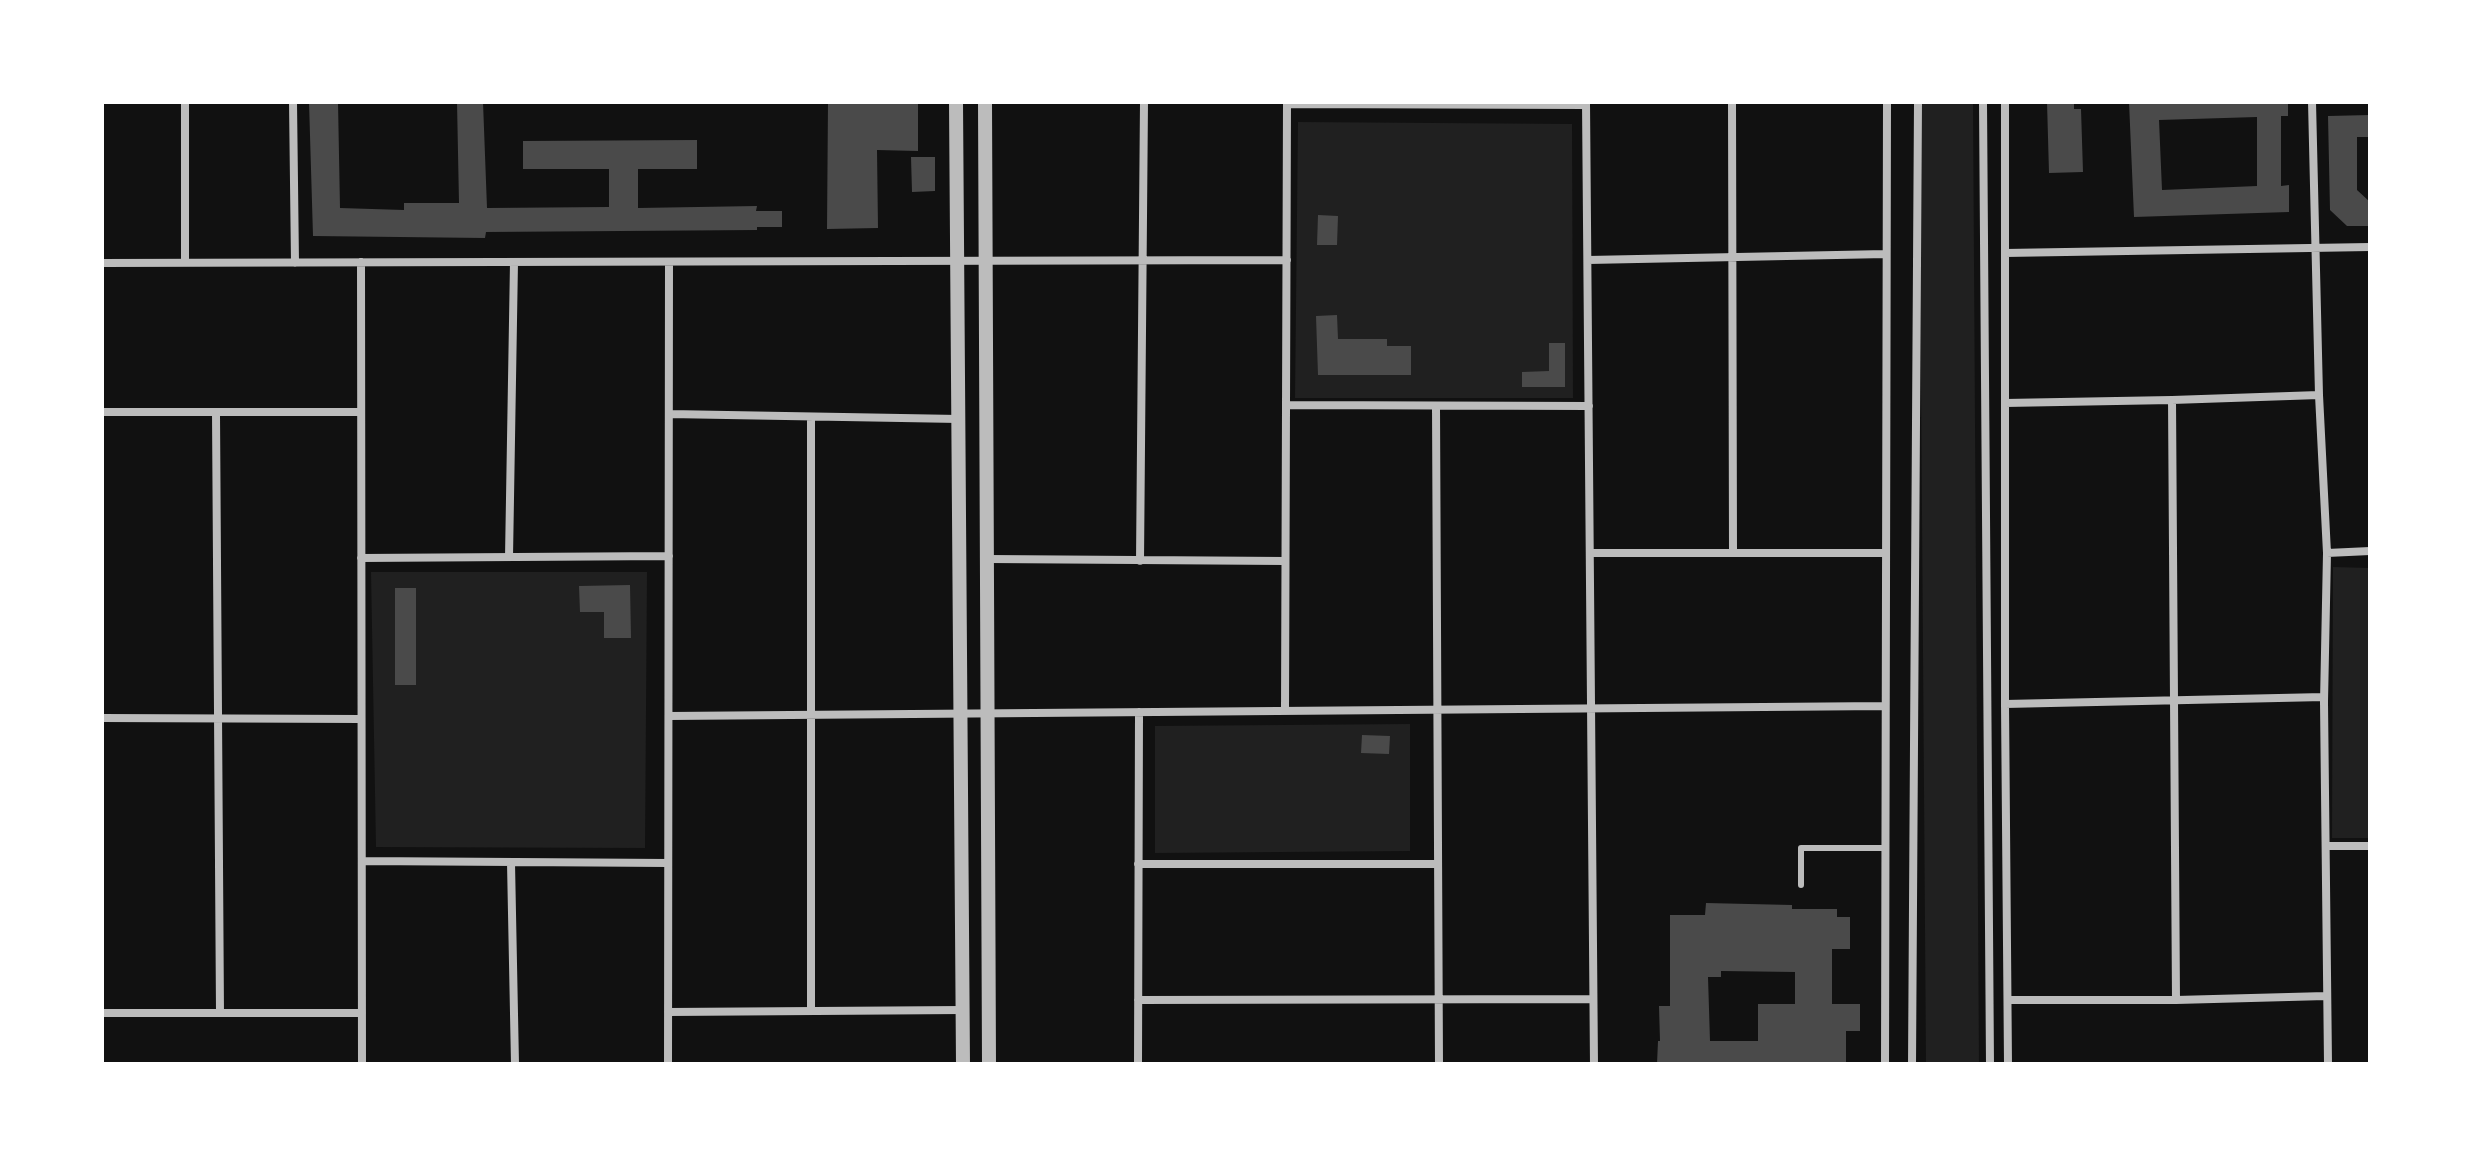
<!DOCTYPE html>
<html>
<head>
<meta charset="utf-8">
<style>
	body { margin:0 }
	#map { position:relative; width:2472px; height:1166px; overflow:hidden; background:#111; font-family:Commissioner,sans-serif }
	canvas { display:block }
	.frame { position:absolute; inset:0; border:104px solid #fff; pointer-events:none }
</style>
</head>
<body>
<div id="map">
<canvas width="2472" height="1166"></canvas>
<div class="frame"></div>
</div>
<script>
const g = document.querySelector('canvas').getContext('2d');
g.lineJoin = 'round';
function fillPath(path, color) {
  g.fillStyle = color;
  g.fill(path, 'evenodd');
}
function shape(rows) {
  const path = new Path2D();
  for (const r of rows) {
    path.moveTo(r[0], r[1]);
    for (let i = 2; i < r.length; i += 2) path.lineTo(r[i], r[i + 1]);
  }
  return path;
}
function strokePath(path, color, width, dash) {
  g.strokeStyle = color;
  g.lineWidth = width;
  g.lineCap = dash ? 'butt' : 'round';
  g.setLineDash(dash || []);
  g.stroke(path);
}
const green = shape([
	[1919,102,1973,102,1979,1064,1926,1064],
	[1298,122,1572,124,1573,398,1295,398],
	[2333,567,2370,568,2370,838,2332,838],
	[371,572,647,572,645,848,376,847],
	[1410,724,1410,851,1155,853,1155,726]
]);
const building = shape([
	[309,102,338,102,340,208,404,210,404,203,459,203,457,102,483,102,487,208,609,207,609,169,523,169,523,141,697,140,697,169,638,169,638,208,757,206,756,211,782,211,782,227,757,227,757,230,486,232,485,238,313,236],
	[828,102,918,102,918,151,877,150,878,228,827,229],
	[2047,102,2074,102,2074,109,2081,109,2083,172,2049,173],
	[2129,102,2288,102,2288,116,2281,116,2281,186,2289,185,2289,212,2134,217],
	[2257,117,2257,186,2162,190,2159,120],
	[2370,115,2370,137,2357,137,2357,190,2370,202,2370,226,2347,226,2330,210,2328,116],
	[911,157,935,157,935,191,912,192],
	[1318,215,1338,216,1337,245,1317,245],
	[1337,315,1338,339,1387,339,1387,346,1411,346,1411,375,1318,375,1316,316],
	[1549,343,1565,343,1565,387,1522,387,1522,372,1549,371],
	[630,585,631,638,604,638,604,612,580,612,579,586],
	[395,588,416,588,416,685,395,685],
	[1362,735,1390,736,1389,754,1361,753],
	[1706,903,1792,905,1792,909,1837,909,1837,917,1850,917,1850,949,1832,949,1832,1004,1860,1004,1860,1031,1846,1031,1846,1064,1657,1064,1658,1041,1660,1041,1659,1006,1670,1006,1670,915,1705,915],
	[1721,971,1795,972,1795,1004,1758,1004,1758,1041,1710,1041,1708,977,1721,977]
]);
const service = shape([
	[1801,885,1801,848,1885,848]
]);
const minor = shape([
	[185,102,185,263],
	[293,102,295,263],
	[1586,102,1594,1064],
	[1732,102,1733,553],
	[1983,102,1990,1064],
	[2005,102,2005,704,2008,1064],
	[2312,102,2319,395,2327,553,2324,702,2328,1064],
	[1287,104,1586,105],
	[2005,253,2370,247],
	[1588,260,1886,254],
	[361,262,362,1064],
	[102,263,1287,260],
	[2172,400,2176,1000],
	[2005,403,2172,400,2319,395],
	[1286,405,1589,406],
	[1436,406,1439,1064],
	[102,412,361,412],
	[216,413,220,1013],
	[669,414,959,419],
	[811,417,811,1011],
	[1590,553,1885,553],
	[2327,553,2370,551],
	[509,557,514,262],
	[361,558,669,556],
	[988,559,1285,561],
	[1140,561,1144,102],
	[2005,704,2324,697],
	[1285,711,1287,102],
	[669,716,1885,706],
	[102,718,361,719],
	[2326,846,2370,846],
	[362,861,668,863],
	[511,863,515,1064],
	[1138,864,1438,864],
	[1138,1000,1593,999],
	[2008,1000,2176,1000,2326,996],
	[668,1012,963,1010],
	[102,1013,362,1013],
	[668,1064,669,262],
	[1138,1064,1139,712],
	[1885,1064,1887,102],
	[1912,1064,1918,102]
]);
const tertiary = shape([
	[956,102,963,1064],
	[985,102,989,1064]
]);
fillPath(green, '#202020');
fillPath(building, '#4a4a4a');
strokePath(service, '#bcbcbc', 6);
strokePath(minor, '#bcbcbc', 8);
strokePath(tertiary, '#bcbcbc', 14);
</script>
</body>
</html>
